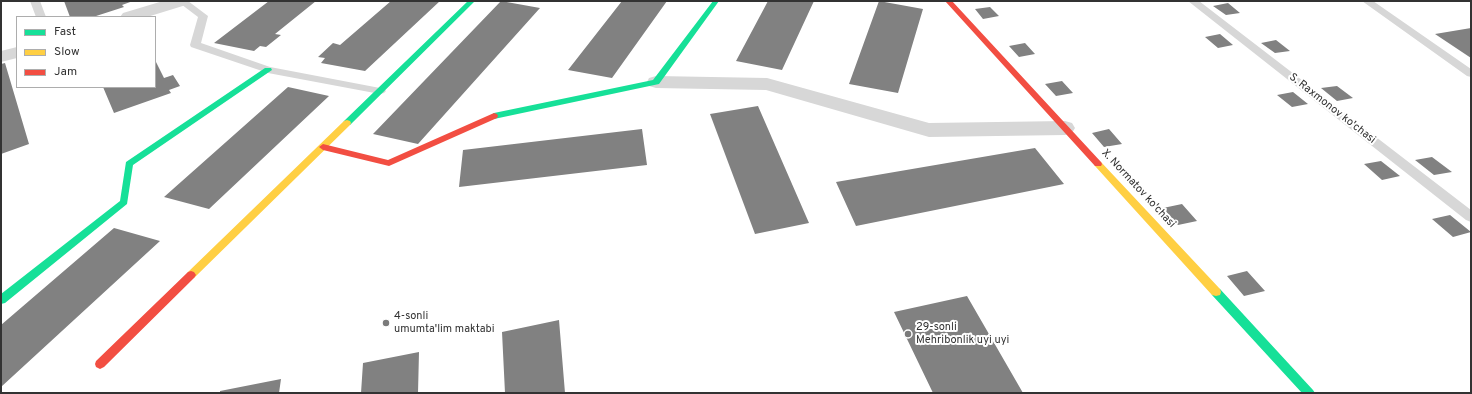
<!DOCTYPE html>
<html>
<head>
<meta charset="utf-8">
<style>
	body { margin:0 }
	#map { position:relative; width:1472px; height:394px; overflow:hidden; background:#fff; font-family:Overpass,sans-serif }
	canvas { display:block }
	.frame { position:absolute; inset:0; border:2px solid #333; pointer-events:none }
	.legend { position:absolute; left:16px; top:16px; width:140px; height:72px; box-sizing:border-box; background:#fff; border:1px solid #adadad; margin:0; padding:5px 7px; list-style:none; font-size:12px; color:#333 }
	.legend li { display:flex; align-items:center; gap:8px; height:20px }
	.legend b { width:20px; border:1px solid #adadad }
</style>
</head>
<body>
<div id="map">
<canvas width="1472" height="394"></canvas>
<div class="frame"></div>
<ul class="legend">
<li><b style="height:5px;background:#16e098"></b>Fast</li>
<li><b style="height:5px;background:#ffcf43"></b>Slow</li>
<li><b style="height:5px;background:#f24e42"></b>Jam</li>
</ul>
</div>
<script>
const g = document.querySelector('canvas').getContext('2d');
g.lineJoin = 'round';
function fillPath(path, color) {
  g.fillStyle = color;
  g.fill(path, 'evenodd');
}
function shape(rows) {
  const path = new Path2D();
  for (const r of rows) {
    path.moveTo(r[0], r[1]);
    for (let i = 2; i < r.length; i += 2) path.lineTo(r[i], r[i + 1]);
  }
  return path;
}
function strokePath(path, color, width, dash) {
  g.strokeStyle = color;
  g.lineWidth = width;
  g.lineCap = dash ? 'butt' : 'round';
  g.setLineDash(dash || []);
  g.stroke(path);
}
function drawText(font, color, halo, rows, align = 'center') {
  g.font = font + ' Overpass,sans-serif';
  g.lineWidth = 4;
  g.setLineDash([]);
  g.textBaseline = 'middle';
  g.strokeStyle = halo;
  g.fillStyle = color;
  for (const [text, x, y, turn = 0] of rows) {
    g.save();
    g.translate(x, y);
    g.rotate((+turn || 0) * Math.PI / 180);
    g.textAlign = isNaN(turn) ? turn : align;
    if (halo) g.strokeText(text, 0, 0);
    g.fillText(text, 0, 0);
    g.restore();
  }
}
const building = shape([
	[64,1,133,1,122,5,124,7,93,17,70,17],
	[269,1,316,1,275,34,281,35,266,47,260,46,254,51,214,43],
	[391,1,440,1,365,71,321,63,325,58,318,57,333,43,340,45],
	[501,1,540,8,418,144,373,134],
	[622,1,667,1,612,78,568,70],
	[768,1,814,1,782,70,736,61],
	[879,1,923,9,898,93,849,84],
	[1228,3,1240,13,1226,15,1213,6],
	[990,7,999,16,983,19,975,9],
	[1471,28,1471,58,1435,34],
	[1220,34,1233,45,1218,48,1205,37],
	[1276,40,1290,51,1275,53,1261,43],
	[1025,43,1035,54,1019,57,1009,46],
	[155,60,164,78,173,75,180,86,169,90,171,93,114,113,103,87,155,87],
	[5,63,29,144,1,154,1,64],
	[1062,81,1073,93,1056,96,1045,84],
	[1337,86,1353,98,1337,101,1321,88],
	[288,87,329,96,209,209,164,197],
	[1293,92,1308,104,1292,107,1277,95],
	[758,106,809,223,755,234,710,114],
	[642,129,647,165,459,187,463,150],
	[1109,129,1122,144,1104,147,1092,133],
	[1035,148,1064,184,856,226,836,182],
	[1432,157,1452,172,1434,175,1415,160],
	[1381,161,1400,176,1382,180,1364,164],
	[1182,204,1197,221,1178,225,1163,208],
	[1450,215,1471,232,1453,237,1432,219],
	[114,228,160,241,1,387,1,325],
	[1247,271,1265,291,1244,296,1227,276],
	[967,296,1023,393,933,393,894,312],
	[559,320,565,393,505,393,502,332],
	[419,352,418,393,361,393,363,363],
	[281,379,279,393,220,393,220,391]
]);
const lane = shape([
	[30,1,40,1,46,17,36,17,30,1],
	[177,1,188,1,208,16,201,43,270,67,380,88,384,89,386,91,384,93,380,94,268,73,191,47,190,45,198,17,177,1],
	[1188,1,1199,1,1471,210,1471,222,1466,220,1188,1],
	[1362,1,1373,1,1471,69,1471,77,1467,76,1362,1]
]);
const street = shape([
	[163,1,188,1,186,5,147,17,120,17,123,13,163,1],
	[17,47,17,58,1,62,1,51,17,47],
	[656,76,767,78,929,123,1065,121,1072,123,1075,128,1072,133,1065,135,929,137,766,90,656,88,649,86,647,82,649,78,656,76]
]);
const fast = shape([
	[468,1,475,1,350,125,344,125,343,123,344,121,468,1],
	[713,1,719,1,659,84,494,119,490,116,494,113,653,80,713,1],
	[265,68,271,68,272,70,133,165,127,204,5,303,1,304,1,294,120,201,126,162,265,68],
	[1216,288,1220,289,1313,390,1315,393,1302,393,1212,295,1211,292,1212,289,1216,288]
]);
const slow = shape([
	[347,120,350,121,351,123,350,125,194,278,188,278,186,275,188,272,344,121,347,120],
	[1098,161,1101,162,1220,289,1221,292,1220,295,1216,296,1212,295,1095,166,1094,164,1098,161]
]);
const jam = shape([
	[945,1,952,1,1101,162,1102,164,1101,166,1095,166,945,1],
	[494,113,497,114,498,116,497,118,389,166,323,150,319,147,323,144,388,160,494,113],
	[191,271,194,272,196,275,194,278,104,367,100,369,96,367,95,364,96,361,188,272,191,271]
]);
const markers = [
	[386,323,4,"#7a7a7a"],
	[908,334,4,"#7a7a7a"]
];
const streetNames = [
	["S. Raxmonov ko'chasi",1332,109,38],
	["X. Normatov ko'chasi",1138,189,47]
];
const poiNames = [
	["4-sonli",394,317],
	["umumta'lim maktabi",394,330],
	["29-sonli",916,328],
	["Mehribonlik uyi uyi",916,341]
];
fillPath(building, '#818181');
fillPath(lane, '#d7d7d7');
fillPath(street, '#d7d7d7');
fillPath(fast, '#16e098');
fillPath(slow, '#ffcf43');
fillPath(jam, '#f24e42');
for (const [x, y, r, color] of markers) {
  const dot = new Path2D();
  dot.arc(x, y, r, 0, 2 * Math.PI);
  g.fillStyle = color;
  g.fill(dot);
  strokePath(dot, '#fff', 1.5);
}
drawText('11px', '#333', '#fff', streetNames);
drawText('11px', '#333', '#fff', poiNames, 'left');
</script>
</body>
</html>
